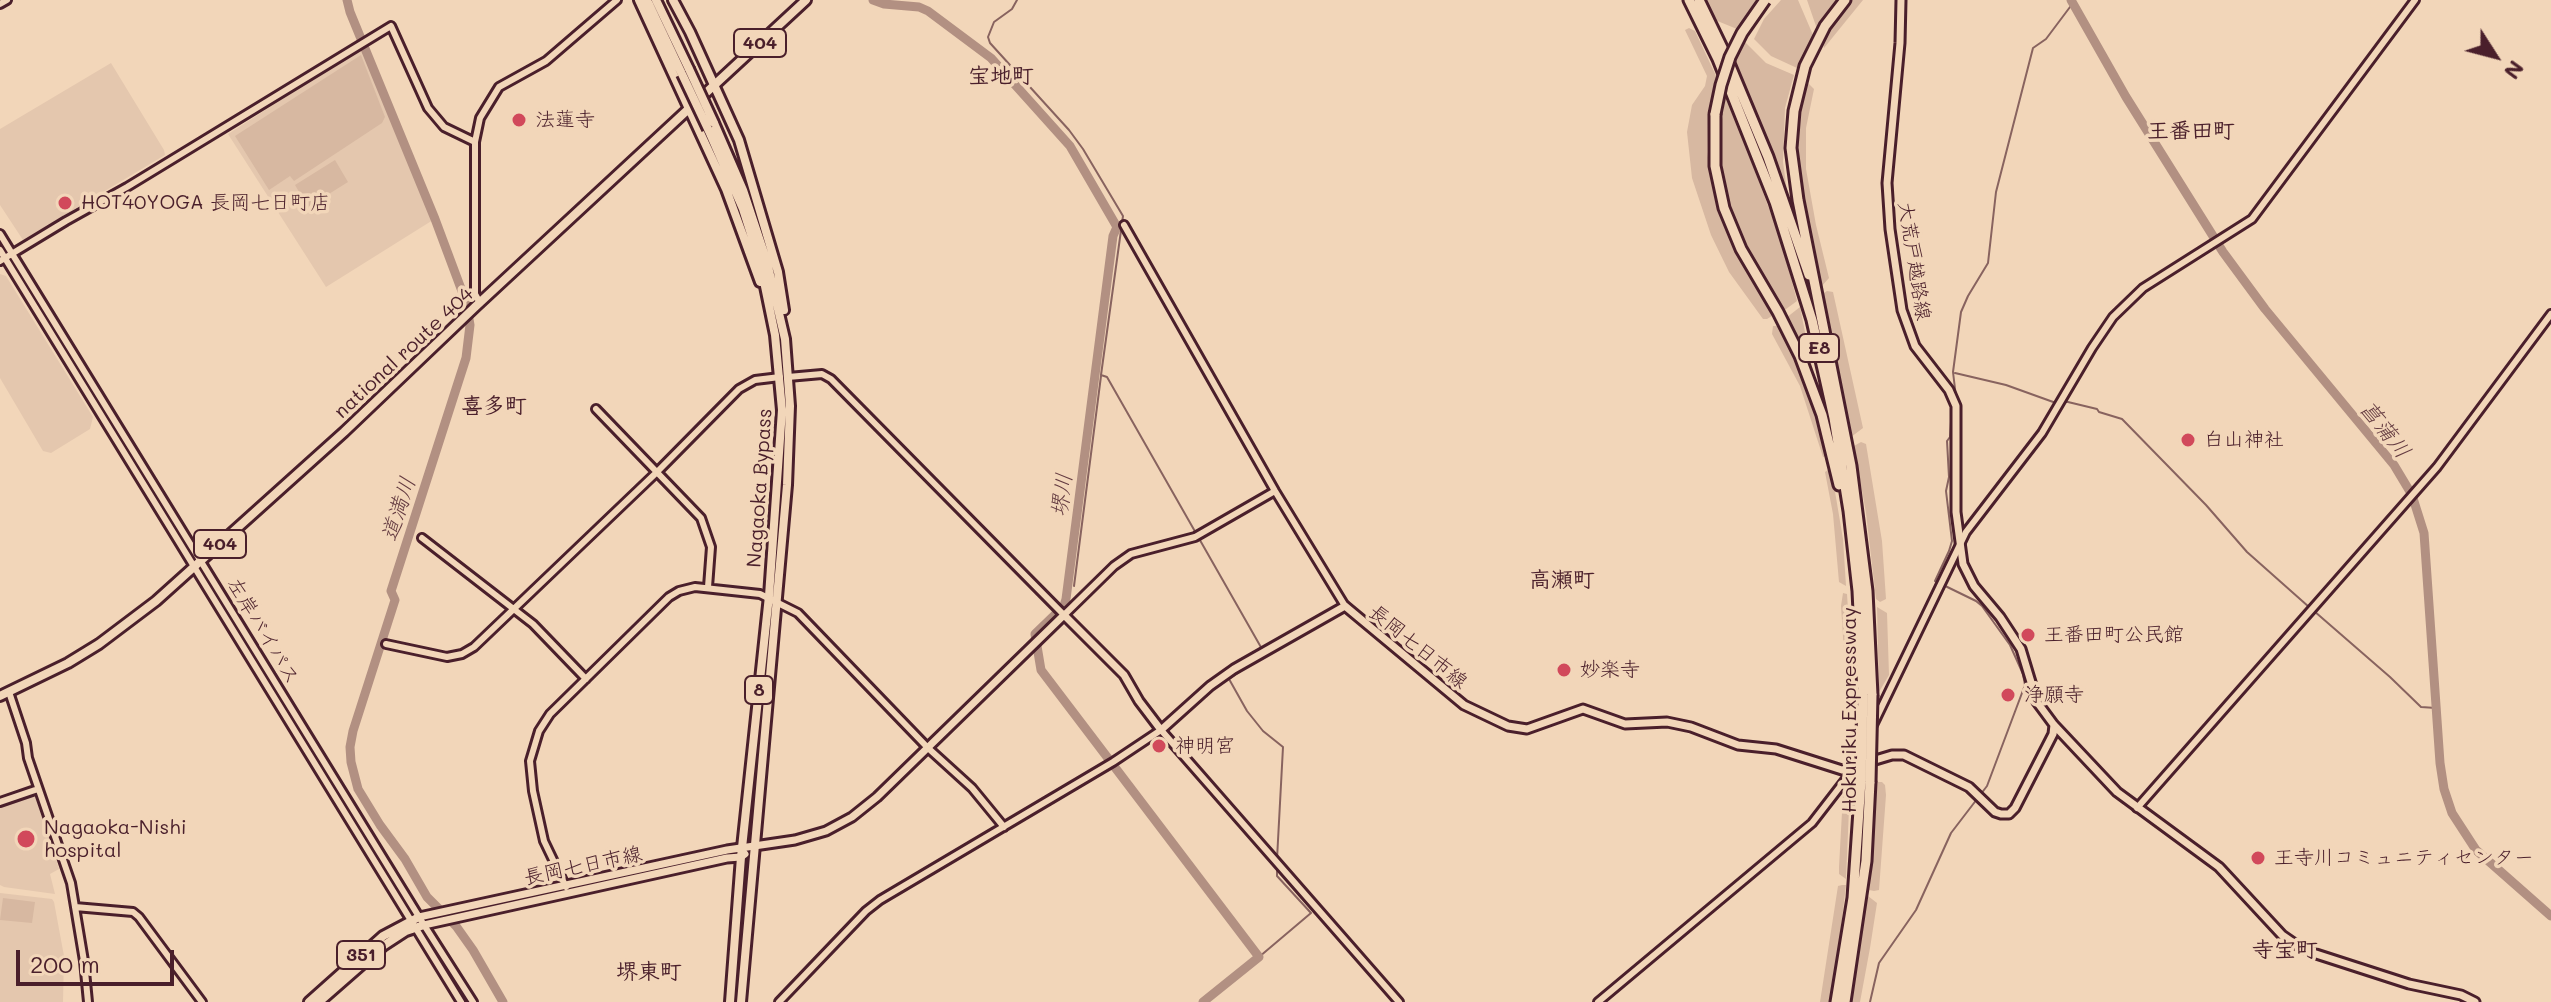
<!DOCTYPE html>
<html>
<head>
<meta charset="utf-8">
<style>
	body { margin:0 }
	#map { position:relative; width:2551px; height:1002px; overflow:hidden; background:#f2d6b9; font-family:Mali,sans-serif }
	canvas { display:block }
	.north { position:absolute; left:2455px; top:16px; width:80px; height:80px; -webkit-text-stroke:6px #f2d6b9; paint-order:stroke; rotate:126deg; font-size:22px; font-weight:700; line-height:32px; text-align:center; color:#4a1f2b }
	.north::after { content:''; display:block; margin:auto; width:28px; height:36px; background:#4a1f2b; clip-path:polygon(50% 0,100% 100%,50% 72%,0 100%) }
	.scale { position:absolute; left:16px; top:950px; width:158px; height:36px; box-sizing:border-box; border:4px solid #4a1f2b; border-top:0; padding-left:10px; font-size:24px; line-height:28px; white-space:nowrap; color:#4a1f2b; -webkit-text-stroke:6px #f2d6b9; paint-order:stroke }
</style>
</head>
<body>
<div id="map">
<canvas width="2551" height="1002"></canvas>
<div class="north">N</div>
<div class="scale">200 m</div>
</div>
<script>
const g = document.querySelector('canvas').getContext('2d');
g.lineJoin = 'round';
function fillPath(path, color) {
  g.fillStyle = color;
  g.fill(path, 'evenodd');
}
function shape(rows) {
  const path = new Path2D();
  for (const r of rows) {
    path.moveTo(r[0], r[1]);
    for (let i = 2; i < r.length; i += 2) path.lineTo(r[i], r[i + 1]);
  }
  return path;
}
function strokePath(path, color, width, dash) {
  g.strokeStyle = color;
  g.lineWidth = width;
  g.lineCap = dash ? 'butt' : 'round';
  g.setLineDash(dash || []);
  g.stroke(path);
}
function drawText(font, color, halo, rows, align = 'center') {
  g.font = font + ' Mali,"Klee One",sans-serif';
  g.lineWidth = 7;
  g.setLineDash([]);
  g.textBaseline = 'middle';
  g.strokeStyle = halo;
  g.fillStyle = color;
  for (const [text, x, y, turn = 0] of rows) {
    g.save();
    g.translate(x, y);
    g.rotate((+turn || 0) * Math.PI / 180);
    g.textAlign = isNaN(turn) ? turn : align;
    if (halo) g.strokeText(text, 0, 0);
    g.fillText(text, 0, 0);
    g.restore();
  }
}
const built = shape([
	[362,48,433,220,326,287,228,134],
	[111,63,164,150,165,155,23,240,0,205,0,129],
	[0,274,6,276,93,417,90,429,51,453,43,451,0,378],
	[34,794,37,797,59,869,50,874,55,894,4,887,0,885,0,806],
	[0,893,52,899,54,902,64,956,63,1002,0,1002]
]);
const green = shape([
	[1704,0,1756,0,1737,29,1715,20],
	[1781,0,1798,0,1813,35,1797,68,1771,56,1754,39,1764,19],
	[1807,0,1839,0,1817,29],
	[1851,0,1863,0,1824,48,1822,39,1839,13],
	[1689,28,1695,31,1717,78,1708,123,1707,152,1718,212,1772,316,1767,319,1763,319,1729,272,1711,235,1692,178,1687,132,1692,105,1705,86,1707,76,1685,30],
	[1744,41,1766,63,1794,75,1785,108,1783,162,1787,191,1735,61],
	[361,55,385,117,382,123,294,181,290,176,269,190,235,136],
	[1805,80,1814,89,1806,128,1806,169,1816,225,1829,278,1820,288,1804,216,1794,148,1797,113],
	[1726,94,1782,243,1797,301,1782,312,1728,210,1719,165,1718,145],
	[335,160,348,182,308,207,295,185],
	[1827,291,1833,292,1863,428,1851,437,1822,294],
	[1800,307,1816,387,1804,352,1786,318],
	[1773,326,1779,326,1798,363,1819,422,1827,456,1823,457,1800,386,1772,334],
	[1861,442,1866,444,1882,541,1886,599,1880,602,1876,599,1866,513,1854,446],
	[1831,468,1843,539,1846,586,1839,582,1833,514,1825,472],
	[1843,593,1847,594,1854,704,1847,697,1841,606],
	[1877,607,1887,613,1889,675,1879,692],
	[1877,782,1882,782,1885,785,1886,795,1879,890,1874,891,1869,890],
	[1848,786,1850,786,1846,879,1839,874,1839,867,1843,794],
	[1842,885,1846,885,1835,979,1830,1002,1820,1002,1838,886],
	[1868,896,1877,903,1870,948,1860,1002,1849,1002],
	[3,898,35,902,32,923,0,920]
]);
const stream = shape([
	[1017,0,1012,9,994,22,988,37,990,43,1069,130,1083,149,1123,216,1101,375,1107,377,1262,649],
	[1955,373,2006,385,2056,403],
	[1956,397,1953,372,1961,312,1968,296,1988,263,1996,192,2033,48,2046,39,2073,3],
	[2062,402,2068,402,2097,409,2099,412,2122,419,2206,505,2247,552,2309,607],
	[1074,586,1101,376],
	[2314,611,2390,677,2421,707,2436,708],
	[1266,654,1229,679,1247,711,1263,731,1283,747,1277,859],
	[1259,957,1311,913,1277,876,1277,865],
	[1870,1002,1879,963,1916,910,1951,833,1987,786,2025,685,2023,674,2010,645,1982,606,1976,601,1935,581,1949,551,1952,541,1946,491,1949,477,1947,441,1950,437,1952,407]
]);
const river = shape([
	[347,0,350,12,435,219,466,302,470,325,466,358,391,591,395,600,353,731,350,747,351,762,358,789,380,825,405,859,427,897,456,926,473,950,503,1002],
	[873,0,884,4,919,7,928,11,991,58,1070,146,1117,227,1113,236,1066,599,1064,606,1035,634,1041,670,1259,957,1203,1002],
	[2071,0,2126,97,2223,252,2265,309,2394,465,2412,495,2424,533,2440,763,2444,789,2452,813,2476,850,2551,916]
]);
const tertiary = shape([
	[0,4,7,0],
	[475,142,480,118,499,87,546,61,617,0],
	[1124,225,1275,491,1345,606],
	[0,234,424,925,473,1002],
	[0,250,461,1002],
	[0,261,66,221,127,187,391,26,428,108,444,127,475,142,475,294,480,303],
	[788,377,822,374,831,379,1064,615,1114,566,1131,554,1195,537,1275,491],
	[596,409,701,518,711,547,708,587],
	[422,538,533,624,586,679],
	[386,644,447,657,462,654,474,647,657,472,739,389,755,380,780,377],
	[9,692,26,743,28,758,71,883,84,961,88,1002],
	[1873,725,1966,532,2042,433,2092,348,2113,317,2143,288,2252,219,2415,0],
	[0,802,38,789],
	[2137,808,2437,467,2551,314],
	[566,887,544,841,533,791,530,761,539,731,550,714,669,597,679,591,695,587,760,594,798,613,928,748,972,788,1004,827],
	[75,907,133,912,139,917,202,1002],
	[779,1002,866,911,880,900,1113,762,1161,730,1399,1002],
	[1598,1002,1812,823,1846,779,1860,753]
]);
const secondary = shape([
	[1901,0,1900,43,1887,183,1890,229,1902,310,1915,346,1949,390,1956,406,1956,512,1963,564,1974,586,2000,617,2021,649,2037,702,2054,725,2117,792,2219,867,2282,935,2295,944,2313,953,2409,984,2461,995,2475,1002],
	[419,917,727,850,795,840,826,831,852,817,877,797,1064,615,1124,675,1139,701,1161,730,1210,686,1234,669,1345,606,1464,705,1508,726,1527,729,1583,709,1625,724,1667,722,1691,727,1738,745,1776,749,1842,770,1892,755,1904,755,1969,787,1995,812,2001,814,2009,814,2015,808,2053,734,2054,725],
	[424,925,727,858,741,857,745,854]
]);
const trunk = shape([
	[639,0,726,189,760,282],
	[647,0,682,74],
	[656,0,689,69],
	[673,0,690,32,739,140,778,272,784,310],
	[714,123,743,190,767,262,785,339,790,406,787,485,741,1002],
	[708,129,743,209,760,262,775,335,782,410,769,596,741,857,730,1002],
	[0,696,68,663,99,644,156,601,344,432,475,307,806,0],
	[309,1002,383,936,419,917],
	[319,1002,383,946,406,931,424,925]
]);
const motorway = shape([
	[1689,0,1718,59,1775,202,1812,320,1834,418,1849,511,1858,591,1863,694],
	[1699,0,1725,54,1768,157,1809,275],
	[1845,0,1825,26,1805,66,1794,111,1791,148,1798,200,1851,466,1867,591,1872,695],
	[1715,114,1715,166,1724,208,1741,249,1778,312,1800,356,1822,415,1839,485],
	[1836,1002,1853,898,1861,781],
	[1845,1002,1866,861,1870,782]
]);
const trunkBridge = shape([
	[689,69,714,123],
	[682,74,708,129]
]);
const motorwayBridge = shape([
	[1715,114,1721,85,1730,57,1742,33,1765,0],
	[1861,781,1863,694],
	[1870,782,1872,695]
]);
const markers = [
	[519,120,8,"#d1495b"],
	[65,203,8,"#d1495b"],
	[2188,440,8,"#d1495b"],
	[2028,635,8,"#d1495b"],
	[1564,670,8,"#d1495b"],
	[2008,695,8,"#d1495b"],
	[1159,746,8,"#d1495b"],
	[26,839,10,"#d1495b"],
	[2258,858,8,"#d1495b"]
];
const shields = [
	[760,43,52],
	[1819,348,40],
	[220,544,52],
	[759,690,28],
	[361,955,48]
];
const shieldNames = [
	["404",760,43],
	["E8",1819,348],
	["404",220,544],
	["8",759,690],
	["351",361,955]
];
const poiNames = [
	["法蓮寺",535,120],
	["HOT40YOGA 長岡七日町店",81,203],
	["白山神社",2204,440],
	["王番田町公民館",2044,635],
	["妙楽寺",1580,670],
	["浄願寺",2024,695],
	["神明宮",1175,746],
	["Nagaoka-Nishi",44,828],
	["hospital",44,851],
	["王寺川コミュニティセンター",2274,858]
];
const streetNames = [
	["大荒戸越路線",1914,261,81],
	["national route 404",404,353,-43],
	["Nagaoka Bypass",760,488,-86],
	["左岸バイパス",263,631,59],
	["長岡七日市線",1418,647,39],
	["Hokuriku Expressway",1850,710,-90],
	["長岡七日市線",583,866,-12]
];
const neighbourhoodNames = [
	["宝地町",1001,76],
	["王番田町",2191,131],
	["喜多町",494,406],
	["高瀬町",1562,580],
	["寺宝町",2285,950],
	["堺東町",649,972]
];
const waterNames = [
	["菖蒲川",2385,430,52],
	["堺川",1062,495,-82],
	["道満川",399,509,-72]
];
fillPath(built, '#e4c7ae');
fillPath(green, '#d7b8a1');
strokePath(stream, '#88635f', 2);
strokePath(river, '#b29082', 9);
strokePath(tertiary, '#4a1f2b', 12);
strokePath(secondary, '#4a1f2b', 13);
strokePath(trunk, '#4a1f2b', 14);
strokePath(motorway, '#4a1f2b', 15);
strokePath(tertiary, '#f2d6b9', 6);
strokePath(secondary, '#f2d6b9', 7);
strokePath(trunk, '#f2d6b9', 8);
strokePath(motorway, '#f2d6b9', 9);
strokePath(trunkBridge, '#4a1f2b', 14, []);
strokePath(motorwayBridge, '#4a1f2b', 15, []);
strokePath(trunkBridge, '#f2d6b9', 8);
strokePath(motorwayBridge, '#f2d6b9', 9);
for (const [x, y, r, color] of markers) {
  const dot = new Path2D();
  dot.arc(x, y, r, 0, 2 * Math.PI);
  g.fillStyle = color;
  g.fill(dot);
  strokePath(dot, '#f2d6b9', 3);
}
for (const [x, y, w] of shields) {
  const box = new Path2D();
  box.roundRect(x - w / 2, y - 14, w, 28, 6);
  g.fillStyle = '#f2d6b9';
  g.fill(box);
  strokePath(box, '#4a1f2b', 2);
}
drawText('bold 18px', '#4a1f2b', null, shieldNames);
drawText('20px', '#4a1f2b', '#f2d6b9', poiNames, 'left');
drawText('20px', '#4a1f2b', '#f2d6b9', streetNames);
drawText('bold 22px', '#4a1f2b', '#f2d6b9', neighbourhoodNames);
drawText('italic 22px', '#643b41', '#f2d6b9', waterNames);
</script>
</body>
</html>
